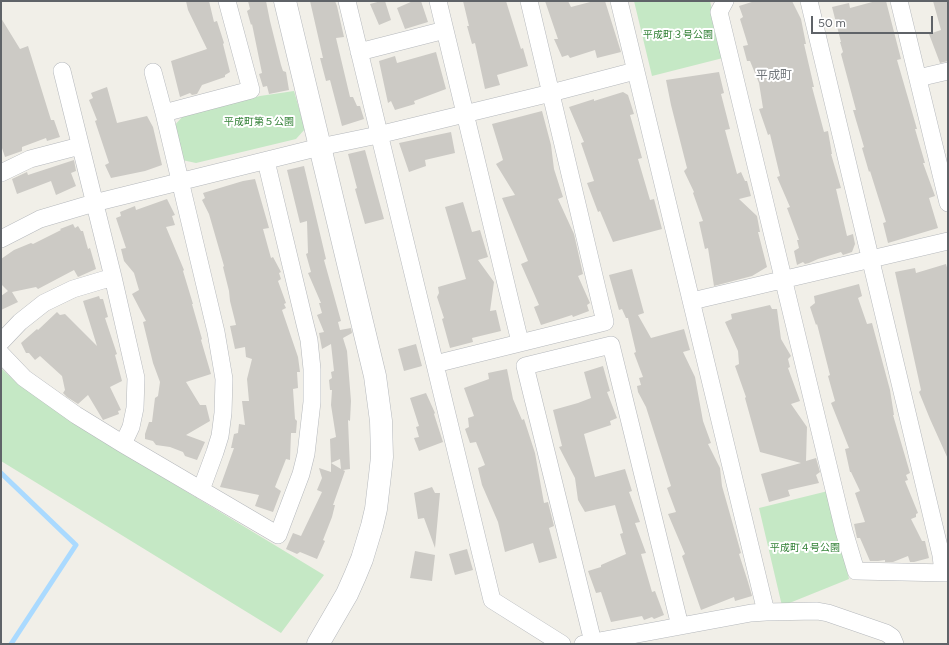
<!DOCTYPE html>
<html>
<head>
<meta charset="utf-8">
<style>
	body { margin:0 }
	#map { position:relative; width:949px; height:645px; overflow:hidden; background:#f1efe8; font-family:Figtree,sans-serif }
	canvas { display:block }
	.frame { position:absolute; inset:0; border:2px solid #5f6368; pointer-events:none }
	.scale { position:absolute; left:811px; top:16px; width:122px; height:18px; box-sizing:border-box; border:2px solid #5f6368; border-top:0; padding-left:5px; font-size:12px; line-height:14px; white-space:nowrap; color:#5f6368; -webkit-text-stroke:3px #fff; paint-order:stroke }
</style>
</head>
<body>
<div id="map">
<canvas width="949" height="645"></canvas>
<div class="frame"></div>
<div class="scale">50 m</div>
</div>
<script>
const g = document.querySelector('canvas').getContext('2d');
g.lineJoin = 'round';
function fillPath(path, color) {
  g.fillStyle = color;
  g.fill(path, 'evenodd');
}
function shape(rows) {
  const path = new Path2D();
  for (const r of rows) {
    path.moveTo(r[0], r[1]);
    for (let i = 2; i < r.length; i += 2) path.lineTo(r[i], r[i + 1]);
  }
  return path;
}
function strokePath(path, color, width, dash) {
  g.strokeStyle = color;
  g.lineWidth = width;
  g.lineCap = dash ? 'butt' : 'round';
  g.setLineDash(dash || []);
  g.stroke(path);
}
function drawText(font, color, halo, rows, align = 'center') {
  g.font = font + ' Figtree,"Noto Sans JP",sans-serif';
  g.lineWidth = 4;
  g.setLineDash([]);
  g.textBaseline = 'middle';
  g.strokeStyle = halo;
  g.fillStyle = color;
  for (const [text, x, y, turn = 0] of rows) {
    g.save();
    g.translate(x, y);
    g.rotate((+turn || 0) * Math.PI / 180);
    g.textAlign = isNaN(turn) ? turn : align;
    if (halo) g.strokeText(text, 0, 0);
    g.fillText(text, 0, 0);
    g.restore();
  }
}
const green = shape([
	[634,1,710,1,723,58,652,76],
	[294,91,305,129,296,139,196,163,182,160,173,127,184,115,260,96],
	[1,368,18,384,108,444,324,575,281,633,1,461],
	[828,491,849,579,782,606,759,508]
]);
const stream = shape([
	[1,473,76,545,11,644]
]);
const building = shape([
	[186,1,209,1,214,22,217,21,224,43,223,44,230,72,225,75,225,77,202,85,197,94,192,95,190,93,180,97,171,61,207,49,188,10],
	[248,1,266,1,270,21,281,65,283,71,286,72,289,90,269,94,267,86,263,87,259,74,262,73,252,24,251,25,247,11,250,9],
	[310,1,335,1,337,6,344,37,336,38,350,97,353,97,357,106,360,106,364,119,342,126,330,80,326,81,320,58,323,58],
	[381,1,385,1,391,20,379,25,370,4],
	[413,1,421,1,428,22,405,29,397,8],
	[463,1,506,1,521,49,523,48,528,66,497,75,500,85,485,89,475,43,472,44,467,26,469,26],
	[545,1,568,1,571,7,594,1,605,1,621,52,597,58,595,50,570,58,568,55,562,57,554,39,558,39],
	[755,1,792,1,801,19,806,44,804,44,814,87,812,87,824,132,828,131,832,154,831,154,841,188,836,189,847,236,853,234,855,244,852,252,843,255,841,252,818,259,809,263,805,264,803,262,797,265,794,251,799,248,797,240,799,240,787,208,790,207,777,177,780,176,770,134,768,135,759,109,763,108,759,83,750,61,747,61,743,46,748,45,740,19,743,17,739,6],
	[876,1,886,1,901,59,897,60,917,129,915,129,925,163,923,163,935,196,929,198,938,228,888,243,883,223,886,222,870,171,869,172,862,148,864,147,853,110,856,110,841,54,843,52,840,42,841,42,832,7,849,3,850,8],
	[933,1,948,1,948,61,940,63,929,34,941,30],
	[1,18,20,49,28,46,51,120,54,120,60,137,47,141,46,138,22,147,22,151,5,157,1,145],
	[436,52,446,89,414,101,415,104,395,110,391,101,388,103,379,61,395,56,397,63],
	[719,72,724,93,721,94,730,129,725,130,737,174,741,172,745,181,747,181,751,196,739,199,757,216,760,232,758,232,767,267,752,276,714,286,708,248,705,249,699,222,703,221,693,193,694,192,684,171,687,168,671,105,666,80],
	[107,87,117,123,147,116,153,127,162,165,145,171,111,178,105,165,109,163,95,121,97,120,89,100,93,98,91,93],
	[623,92,628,95,634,114,630,115,642,158,638,159,650,200,654,199,662,229,613,242,600,211,598,212,587,183,594,181,581,143,584,142,569,107,594,99,594,101],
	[542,111,551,145,554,169,563,197,558,199,574,234,583,274,578,276,590,303,587,305,589,311,573,317,572,315,541,325,534,307,539,305,521,264,528,261,502,198,515,195,496,164,503,160,492,124],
	[451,132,455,153,425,160,426,166,409,172,399,143],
	[365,150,384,219,365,224,355,189,357,188,348,154],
	[74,160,76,171,71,173,76,186,56,195,51,181,17,194,12,179,27,172,28,175],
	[304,166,326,259,324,260,341,321,338,322,340,330,351,328,352,333,343,338,347,351,351,401,350,421,348,420,350,469,343,470,345,471,333,505,335,505,332,517,323,540,325,541,317,559,300,552,297,554,286,549,293,533,301,536,322,492,317,490,322,478,319,468,331,472,331,463,341,469,340,459,331,463,330,439,336,437,331,405,332,390,330,390,329,380,332,378,331,372,334,371,331,344,322,349,319,333,324,332,317,315,322,313,319,303,321,303,308,273,311,272,306,254,308,253,307,221,300,223,287,170],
	[255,179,269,228,263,229,271,258,273,257,281,272,279,273,281,279,278,281,286,303,284,304,286,308,282,310,298,357,300,372,297,372,298,388,293,389,295,419,297,421,296,433,291,433,290,460,286,459,275,487,281,491,273,512,255,506,259,495,220,487,234,448,231,448,234,434,238,433,239,424,245,425,242,401,249,401,247,379,252,359,246,357,245,347,235,349,230,326,236,325,230,301,229,291,223,267,224,266,209,214,202,200,205,198,203,193,243,181],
	[167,199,175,215,172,216,175,225,166,227,184,270,183,271,193,304,192,304,202,339,201,340,211,374,186,382,200,405,206,405,210,421,186,435,205,442,197,460,185,456,183,452,170,447,156,445,153,441,145,439,145,434,149,422,152,422,155,398,158,396,160,382,153,363,143,322,146,321,132,294,139,290,134,273,124,261,121,249,126,248,116,218,121,216,120,212,135,206,136,210],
	[463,202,472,232,480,230,488,257,478,260,494,282,490,311,496,310,501,331,472,338,473,342,450,348,442,319,444,318,437,297,439,293,438,287,466,279,445,207],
	[73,224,75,228,78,226,81,231,83,231,88,249,90,248,96,269,78,277,74,270,38,289,36,287,12,292,18,302,1,310,1,296,8,291,1,284,1,259,14,250,31,243,33,244,61,230,60,229],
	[946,264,948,271,948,459,930,419,919,392,921,390,895,272,915,268,916,273],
	[632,269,644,313,638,315,651,338,684,329,690,350,683,352,695,377,703,421,711,443,708,444,720,468,722,486,741,553,739,554,748,582,752,596,735,601,734,597,701,610,682,556,685,554,668,514,676,512,667,488,671,486,646,407,638,392,637,386,641,385,639,378,643,377,634,353,636,352,628,318,626,318,622,309,619,310,609,275],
	[859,284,862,296,858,298,867,324,872,323,890,390,894,415,893,415,910,473,906,475,908,480,905,481,918,513,916,514,916,517,911,519,922,541,925,541,929,558,914,562,910,562,908,556,893,562,885,562,885,560,878,561,870,561,860,538,857,538,854,524,865,522,855,493,860,491,851,472,850,472,845,449,849,448,831,403,835,401,828,376,830,375,817,324,816,325,810,307,815,303,814,296],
	[99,296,100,299,103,299,108,317,105,318,117,354,115,355,122,381,110,387,121,410,118,411,119,414,103,420,88,395,78,404,67,397,63,393,65,390,62,376,40,356,35,360,29,353,26,353,21,343,37,329,38,330,57,312,60,315,65,314,97,346,83,301],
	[770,305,772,309,777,309,781,339,791,356,788,359,790,367,788,368,800,401,791,404,807,427,806,461,816,458,820,472,816,475,819,483,788,490,790,496,769,502,761,474,801,463,760,452,745,398,746,397,735,366,739,364,738,351,725,322,732,319,731,314],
	[416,344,422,366,404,371,398,349],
	[603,366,610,391,607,392,617,418,610,421,611,425,584,434,595,477,625,469,632,491,629,492,640,522,635,523,646,553,641,554,652,592,655,591,664,615,654,619,652,617,644,620,642,616,611,622,601,592,596,593,588,571,601,567,601,565,626,554,620,534,623,533,615,505,585,512,578,500,575,478,559,447,562,446,553,410,578,403,591,398,584,372],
	[507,369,513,399,522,420,524,419,535,453,544,503,548,502,554,526,549,528,557,558,539,563,533,543,505,552,498,522,482,485,478,468,485,465,476,442,470,443,465,429,469,427,468,418,474,416,464,388,489,379,488,373],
	[426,393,435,413,434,414,443,442,419,451,414,438,419,437,416,427,419,426,410,398],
	[432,487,435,493,440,493,435,548,424,518,418,519,414,493],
	[467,549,473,570,455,575,449,554],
	[415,551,435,555,432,581,410,578]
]);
const minor = shape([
	[347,1,492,600,562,644],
	[438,1,520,342],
	[619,1,766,612],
	[725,1,719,12,844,531,856,571,948,573],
	[809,1,941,555,943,573],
	[899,1,948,203],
	[359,52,445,30],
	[62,71,113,277,136,378,135,408,131,427,123,444],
	[153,72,164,113],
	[918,78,948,71],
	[1,173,30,159,80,146],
	[1,239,40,219,94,203,320,147,378,135,551,93,635,71],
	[692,301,948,241],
	[1,342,20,322,44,303,73,289,113,277],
	[1,354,24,378,76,415,123,444,278,535,301,474,306,454,312,402,312,369,309,340,305,324,266,161],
	[435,364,605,322,529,1],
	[201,490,215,452,220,436,223,413,224,379,216,332,164,113,251,90,227,1],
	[593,642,525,366,611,345,680,626],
	[583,644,751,613,766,612,817,611,828,613,886,633,892,637,895,644]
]);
const tertiary = shape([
	[285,1,375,376,381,421,382,457,380,475,376,509,372,526,362,559,355,576,347,594,318,644]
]);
const parkNames = [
	["平成町３号公園",678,35],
	["平成町第５公園",259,122],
	["平成町４号公園",805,548]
];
const quarterNames = [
	["平成町",774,75]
];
fillPath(green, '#c5e8c5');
strokePath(stream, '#aadaff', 5);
fillPath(building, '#cccac5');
strokePath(minor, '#b5b8bc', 18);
strokePath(tertiary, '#b5b8bc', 23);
strokePath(minor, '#fff', 17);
strokePath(tertiary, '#fff', 22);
drawText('10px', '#348238', '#fff', parkNames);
drawText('12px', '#70757a', '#fff', quarterNames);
</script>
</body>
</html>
